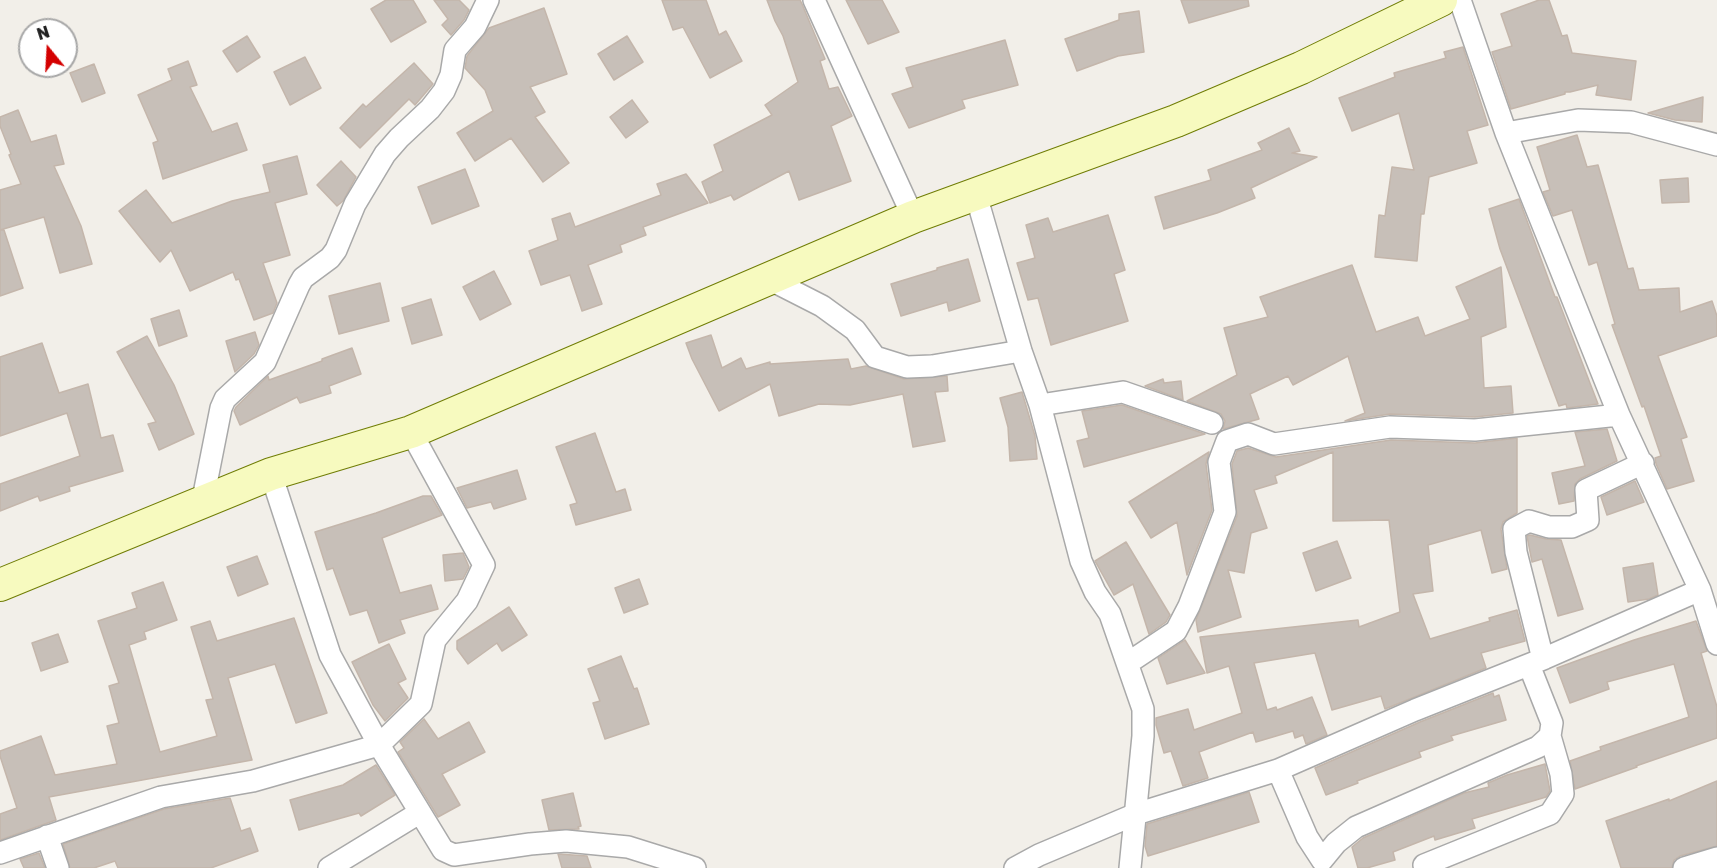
<!DOCTYPE html>
<html>
<head>
<meta charset="utf-8">
<style>
	body { margin:0 }
	#map { position:relative; width:1717px; height:868px; overflow:hidden; background:#f2efe9; font-family:"Golos Text",sans-serif }
	canvas { display:block }
	.north { position:absolute; left:18px; top:18px; width:60px; height:60px; box-sizing:border-box; background:#fff; border:2px solid #a7a7a7; border-radius:50%; rotate:342deg; font-size:16px; font-weight:700; line-height:24px; text-align:center; color:#222 }
	.north::after { content:''; display:block; margin:auto; width:21px; height:27px; background:#d40000; clip-path:polygon(50% 0,100% 100%,50% 72%,0 100%) }
</style>
</head>
<body>
<div id="map">
<canvas width="1717" height="868"></canvas>
<div class="north">N</div>
</div>
<script>
const g = document.querySelector('canvas').getContext('2d');
g.lineJoin = 'round';
function fillPath(path, color) {
  g.fillStyle = color;
  g.fill(path, 'evenodd');
}
function shape(rows) {
  const path = new Path2D();
  for (const r of rows) {
    path.moveTo(r[0], r[1]);
    for (let i = 2; i < r.length; i += 2) path.lineTo(r[i], r[i + 1]);
  }
  return path;
}
function strokePath(path, color, width, dash) {
  g.strokeStyle = color;
  g.lineWidth = width;
  g.lineCap = dash ? 'butt' : 'round';
  g.setLineDash(dash || []);
  g.stroke(path);
}
const building = shape([
	[386,0,413,0,426,22,391,42,371,9,386,0],
	[434,0,459,0,469,10,464,20,451,35,442,25,448,19,434,0],
	[662,0,706,0,719,35,726,31,742,61,710,78,683,27,673,30,662,0],
	[767,0,800,0,802,4,825,59,820,61,829,89,838,87,852,116,831,126,851,181,799,200,789,171,734,200,731,195,710,203,702,182,723,171,714,145,772,115,765,105,798,82,783,36,775,21,767,0],
	[846,0,882,0,899,32,868,44,846,0],
	[1181,0,1248,0,1249,6,1189,23,1181,0],
	[1539,0,1549,0,1562,36,1567,35,1572,53,1636,61,1631,100,1596,95,1598,85,1570,92,1565,92,1565,94,1511,109,1492,52,1512,46,1501,14,1539,0],
	[544,8,567,74,530,87,545,112,535,117,569,163,543,182,511,138,475,161,457,133,493,111,485,90,465,68,467,56,489,28,544,8],
	[1139,11,1144,52,1118,56,1077,71,1065,39,1119,20,1119,14,1139,11],
	[247,36,260,57,237,72,223,51,247,36],
	[627,36,643,62,614,80,598,54,627,36],
	[1005,40,1018,85,962,100,965,108,909,128,892,94,913,87,906,68,1005,40],
	[1463,47,1488,125,1467,131,1477,163,1429,177,1424,214,1421,214,1417,261,1375,257,1379,215,1385,216,1392,167,1414,170,1399,113,1352,131,1339,98,1395,77,1394,73,1446,58,1444,52,1463,47],
	[305,57,321,88,290,105,274,72,305,57],
	[188,61,197,85,190,87,212,132,237,123,247,150,163,179,153,143,158,141,138,95,172,80,168,69,188,61],
	[414,63,433,84,415,105,409,99,360,148,340,128,363,104,366,107,414,63],
	[94,64,105,93,82,102,70,73,94,64],
	[1703,97,1702,122,1675,120,1648,113,1703,97],
	[632,100,648,122,626,138,610,117,632,100],
	[18,110,31,142,56,135,64,164,54,166,81,226,92,264,60,273,44,217,0,230,0,190,21,184,9,155,11,154,0,126,0,117,18,110],
	[1289,128,1300,151,1292,153,1317,157,1251,188,1255,198,1217,213,1164,229,1155,197,1211,180,1208,170,1262,150,1258,143,1289,128],
	[1577,135,1587,167,1598,165,1628,269,1633,268,1639,290,1679,288,1680,312,1712,301,1717,316,1717,336,1658,356,1687,437,1681,439,1694,481,1667,489,1656,464,1655,458,1661,456,1644,406,1642,407,1612,325,1615,324,1597,262,1589,265,1572,210,1553,216,1543,192,1550,190,1537,147,1577,135],
	[297,156,307,194,275,203,290,255,263,263,277,303,273,313,254,320,239,279,236,280,233,272,190,291,171,250,160,262,119,211,146,190,172,223,232,201,270,192,263,165,297,156],
	[341,161,356,177,343,201,337,206,317,185,341,161],
	[465,169,479,206,432,224,418,187,465,169],
	[686,174,708,203,643,227,646,235,620,245,622,252,588,265,602,304,582,311,570,275,541,285,529,251,558,240,552,219,570,213,575,227,661,195,657,184,686,174],
	[1688,178,1689,202,1662,203,1660,180,1688,178],
	[1519,199,1555,297,1557,297,1598,404,1567,408,1566,404,1559,406,1500,249,1489,209,1519,199],
	[1108,215,1125,270,1114,274,1128,321,1051,345,1038,298,1028,300,1017,263,1035,258,1026,225,1048,218,1053,232,1108,215],
	[0,230,4,230,23,288,0,296,0,230],
	[968,259,980,301,949,311,947,302,901,316,891,284,937,270,937,268,968,259],
	[1352,265,1376,332,1418,317,1425,336,1470,319,1456,287,1501,267,1506,327,1481,337,1484,388,1511,386,1513,413,1475,417,1390,414,1345,421,1365,413,1348,356,1293,385,1288,376,1250,394,1259,419,1223,429,1225,421,1221,414,1187,401,1237,375,1224,328,1268,317,1260,297,1352,265],
	[494,271,511,304,480,320,463,287,494,271],
	[380,283,389,321,339,334,329,296,380,283],
	[431,299,442,335,412,344,402,308,431,299],
	[179,310,187,336,159,346,151,319,179,310],
	[255,332,259,345,254,354,235,372,226,341,255,332],
	[711,335,722,368,741,358,746,369,770,362,770,364,848,359,851,369,866,366,904,379,947,376,948,391,935,392,945,441,913,447,903,394,850,405,819,404,779,416,770,384,719,411,692,359,686,343,711,335],
	[147,336,174,385,194,434,159,450,148,424,156,422,117,352,147,336],
	[42,343,59,393,88,384,101,438,113,435,123,471,69,487,70,491,40,501,38,496,0,511,0,484,80,456,67,413,0,436,0,357,42,343],
	[352,348,361,374,329,386,331,393,300,403,297,397,240,425,234,411,236,407,268,376,269,380,322,361,322,359,352,348],
	[1163,379,1164,383,1181,381,1183,400,1145,386,1163,379],
	[1022,392,1035,436,1037,459,1010,461,1008,427,1000,398,1022,392],
	[1122,405,1205,434,1084,467,1077,441,1089,438,1082,411,1122,405],
	[1607,429,1617,461,1580,479,1575,484,1574,501,1559,504,1552,473,1585,466,1575,432,1607,429],
	[595,433,616,492,625,489,631,510,576,525,570,505,577,503,556,447,595,433],
	[1517,438,1517,513,1503,522,1501,529,1507,569,1492,573,1481,530,1428,545,1433,591,1413,594,1430,639,1490,621,1489,618,1517,610,1525,641,1481,653,1486,668,1385,709,1381,696,1332,710,1315,653,1254,663,1267,710,1276,707,1277,710,1312,697,1327,735,1306,744,1303,735,1295,738,1293,731,1256,742,1253,732,1199,752,1208,778,1183,786,1171,751,1164,753,1156,725,1156,718,1188,709,1194,730,1242,713,1229,666,1207,673,1200,637,1358,620,1359,627,1400,612,1389,520,1333,521,1333,452,1275,476,1277,483,1254,490,1267,528,1251,533,1244,573,1228,570,1241,617,1198,632,1196,620,1237,516,1232,464,1237,451,1248,448,1276,457,1391,440,1475,443,1517,438],
	[1209,452,1206,464,1212,510,1187,575,1177,522,1151,538,1129,502,1209,452],
	[517,470,526,499,494,509,491,502,467,508,457,488,517,470],
	[1635,481,1644,502,1607,515,1601,497,1635,481],
	[423,496,431,496,442,515,382,538,400,593,431,585,438,609,400,620,405,633,379,643,367,610,350,615,333,568,327,570,315,532,376,513,423,496],
	[1530,535,1546,539,1561,540,1583,609,1558,616,1542,559,1532,562,1527,536,1530,535],
	[1337,541,1351,578,1316,591,1303,553,1337,541],
	[1126,542,1170,615,1166,622,1149,634,1133,584,1114,595,1095,561,1126,542],
	[463,553,469,567,463,579,445,581,443,555,463,553],
	[257,556,268,584,238,596,227,567,257,556],
	[1653,563,1658,595,1649,599,1628,602,1623,568,1653,563],
	[639,579,648,604,624,613,615,588,639,579],
	[163,582,177,620,144,632,146,639,129,645,160,752,217,736,206,700,213,699,191,627,210,621,217,641,294,618,327,713,296,723,275,664,228,678,252,760,49,797,56,820,0,840,0,814,17,808,0,756,0,751,41,736,55,775,117,764,107,726,119,723,109,686,119,683,98,621,137,608,132,593,163,582],
	[509,607,527,635,502,651,497,643,468,664,457,649,457,641,509,607],
	[1696,621,1707,651,1701,653,1717,707,1717,738,1636,766,1637,767,1575,789,1570,761,1601,750,1600,747,1689,717,1674,664,1607,682,1609,689,1570,703,1557,668,1634,640,1696,621],
	[58,634,68,662,41,671,32,643,58,634],
	[1185,640,1205,673,1167,684,1158,658,1185,640],
	[389,644,406,679,398,683,408,698,385,721,373,705,352,662,389,644],
	[621,656,634,689,637,688,649,724,605,739,593,703,600,701,588,669,621,656],
	[1493,693,1494,697,1499,695,1506,720,1451,736,1453,740,1419,752,1421,757,1357,781,1358,783,1326,795,1315,768,1420,722,1493,693],
	[424,719,438,739,469,722,485,752,442,774,460,805,438,817,398,752,404,748,400,742,424,719],
	[1545,764,1550,791,1546,797,1472,819,1475,828,1435,840,1434,836,1393,852,1395,860,1367,868,1358,868,1352,847,1363,838,1464,793,1489,787,1488,783,1507,775,1545,764],
	[376,765,395,795,361,816,359,813,299,830,290,800,343,785,376,765],
	[1717,781,1717,846,1680,856,1674,860,1672,868,1621,868,1606,821,1669,799,1669,801,1717,781],
	[1249,792,1259,822,1148,856,1145,846,1147,824,1249,792],
	[573,793,581,826,578,827,579,829,549,830,542,800,573,793],
	[230,798,241,831,250,828,258,851,211,868,118,868,115,861,94,868,70,868,63,844,164,809,230,798],
	[39,853,45,868,24,868,20,859,39,853],
	[558,854,587,856,591,868,562,868,558,854]
]);
const street = shape([
	[814,0,913,217],
	[1460,0,1506,133,1619,415,1700,590,1717,644],
	[1506,133,1578,120,1631,122,1717,145],
	[976,195,1021,351,1040,405,1081,561,1095,592,1110,614,1143,709,1143,736,1130,868],
	[769,279,822,306,855,330,875,357,907,367,932,366,1021,351],
	[1040,405,1123,392,1212,423],
	[271,474,330,655,379,745,443,850,454,855,530,844,566,841,628,847,695,868],
	[202,504,221,408,225,399,265,362,299,285,303,278,330,258,336,250,355,204,385,154,399,138,430,109,444,91,451,75,455,50,475,27,488,0],
	[1543,659,1516,552,1514,529,1529,521,1549,527,1572,527,1588,520,1586,490,1643,463],
	[1128,663,1176,631,1189,606,1225,512,1219,462,1227,441,1248,434,1274,444,1390,427,1475,430,1619,415],
	[1278,770,1307,837,1322,860,1336,843,1356,827,1538,747,1550,736,1552,723,1529,665],
	[47,836,58,868],
	[0,853,161,797,253,781,379,745,421,704,435,640,467,601,484,565,411,432],
	[1424,865,1550,814,1563,794,1561,774,1550,736],
	[329,868,419,813],
	[1015,868,1039,855,1136,814,1278,770,1415,710,1543,659,1700,590],
	[1684,868,1717,858]
]);
const secondary = shape([
	[0,585,271,474,411,432,913,217,1176,121,1301,68,1441,0]
]);
fillPath(building, '#c7bfb8');
strokePath(building, '#c4b6ab', 1.5);
strokePath(street, '#a9a9a9', 24);
strokePath(secondary, '#707d05', 34);
strokePath(street, '#fff', 21);
strokePath(secondary, '#f7fabf', 32);
</script>
</body>
</html>
